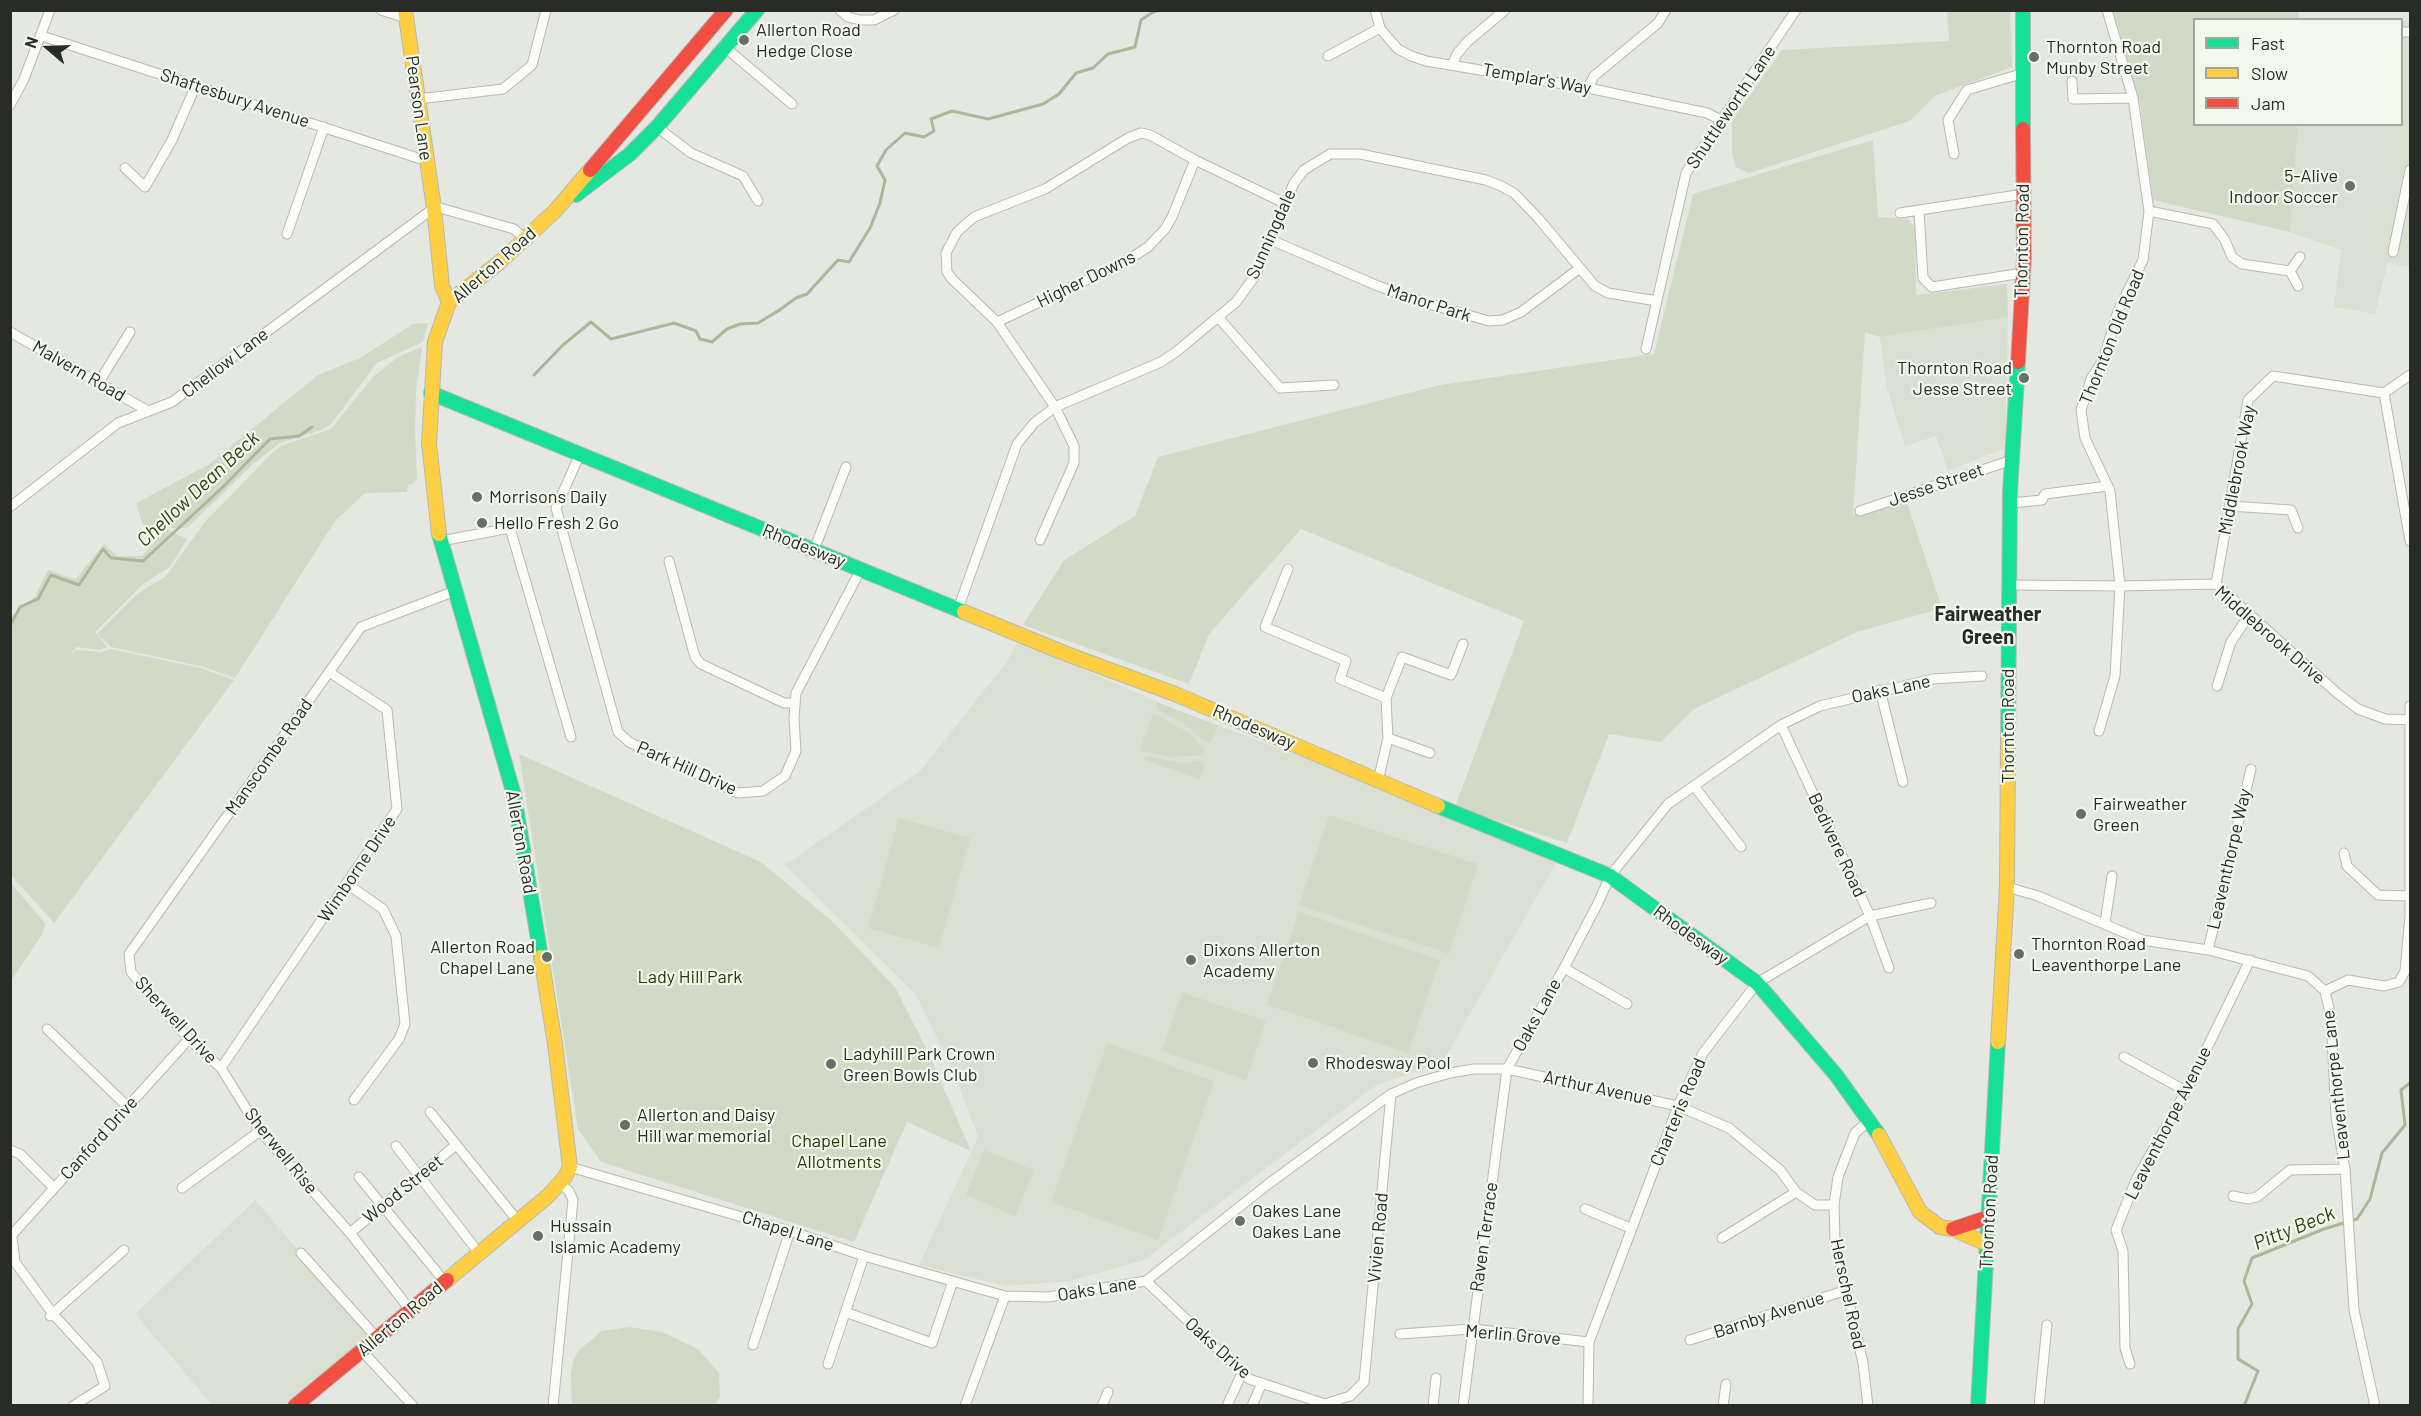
<!DOCTYPE html>
<html>
<head>
<meta charset="utf-8">
<style>
	body { margin:0 }
	#map { position:relative; width:2421px; height:1416px; overflow:hidden; background:#e5e8e1; font-family:Barlow,sans-serif }
	canvas { display:block }
	.frame { position:absolute; inset:0; border:12px solid #292b26; pointer-events:none }
	.legend { position:absolute; left:2193px; top:18px; width:210px; height:108px; box-sizing:border-box; background:#f2f8eb; border:2px solid #a2a69c; margin:0; padding:8px 10px; list-style:none; font-size:18px; color:#292b26 }
	.legend li { display:flex; align-items:center; gap:12px; height:30px }
	.legend b { width:30px; border:2px solid #a2a69c }
	.north { position:absolute; left:18px; top:18px; width:60px; height:60px; -webkit-text-stroke:4px #f2f8eb; paint-order:stroke; rotate:289deg; font-size:16px; font-weight:700; line-height:24px; text-align:center; color:#292b26 }
	.north::after { content:''; display:block; margin:auto; width:21px; height:27px; background:#292b26; clip-path:polygon(50% 0,100% 100%,50% 72%,0 100%) }
</style>
</head>
<body>
<div id="map">
<canvas width="2421" height="1416"></canvas>
<div class="frame"></div>
<ul class="legend">
<li><b style="height:8px;background:#16e098"></b>Fast</li>
<li><b style="height:8px;background:#ffcf43"></b>Slow</li>
<li><b style="height:8px;background:#f24e42"></b>Jam</li>
</ul>
<div class="north">N</div>
</div>
<script>
const g = document.querySelector('canvas').getContext('2d');
g.lineJoin = 'round';
function fillPath(path, color) {
  g.fillStyle = color;
  g.fill(path, 'evenodd');
}
function shape(rows) {
  const path = new Path2D();
  for (const r of rows) {
    path.moveTo(r[0], r[1]);
    for (let i = 2; i < r.length; i += 2) path.lineTo(r[i], r[i + 1]);
  }
  return path;
}
function strokePath(path, color, width, dash) {
  g.strokeStyle = color;
  g.lineWidth = width;
  g.lineCap = dash ? 'butt' : 'round';
  g.setLineDash(dash || []);
  g.stroke(path);
}
function drawText(font, color, halo, rows, align = 'center') {
  g.font = font + ' Barlow,sans-serif';
  g.lineWidth = 4.5;
  g.setLineDash([]);
  g.textBaseline = 'middle';
  g.strokeStyle = halo;
  g.fillStyle = color;
  for (const [text, x, y, turn = 0] of rows) {
    g.save();
    g.translate(x, y);
    g.rotate((+turn || 0) * Math.PI / 180);
    g.textAlign = isNaN(turn) ? turn : align;
    if (halo) g.strokeText(text, 0, 0);
    g.fillText(text, 0, 0);
    g.restore();
  }
}
const built = shape([
	[2402,21,2410,21,2410,267,2388,263,2375,314,2334,307,2341,250,2290,232,2298,125,2402,124],
	[2008,317,2005,448,1948,471,1936,436,1905,446,1887,389,1880,337],
	[1018,641,1162,704,1336,770,1556,863,1442,1063,1377,1085,1144,1260,1070,1281,1006,1286,919,1265,978,1137,953,1070,916,995,785,865,920,771,1006,663],
	[255,1200,373,1336,284,1405,212,1405,135,1314]
]);
const green = shape([
	[1947,11,2010,11,2012,67,1935,96,1910,121,1749,173,1736,167,1732,154,1732,121,1782,50,1949,41],
	[2113,11,2298,11,2299,19,2194,20,2194,124,2298,125,2290,232,2153,200,2140,104],
	[1873,140,1878,217,1908,219,1915,227,1916,295,2007,284,2008,317,1880,337,1865,332,1853,515,1906,500,1942,608,1857,632,1694,709,1661,742,1609,734,1567,843,1455,807,1524,621,1301,529,1209,634,1189,684,1023,625,1064,560,1135,516,1158,457,1440,385,1654,354,1693,194],
	[428,323,423,342,377,363,331,424,319,431,280,443,253,464,187,528,144,528,136,503,208,465,318,375,360,358,413,324],
	[422,347,416,392,415,432,417,479,412,484,408,485,407,492,365,493,335,521,235,678,204,667,111,647,97,634,137,594,166,576,204,523,272,453,281,446,331,429,374,376,398,357],
	[166,529,187,539,170,567,143,584,95,632,107,647,100,650,77,647,69,655,76,650,101,652,111,649,201,668,234,680,54,923,11,875,11,617,35,596,48,570,76,579,104,544,117,556,142,556],
	[1157,702,1218,726,1212,741,1207,743,1183,723,1163,713,1157,709],
	[1153,713,1189,733,1205,750,1202,755,1173,757,1140,751],
	[519,754,761,862,833,922,895,987,928,1052,971,1151,907,1122,854,1242,601,1162,578,1129],
	[1148,756,1181,763,1200,761,1205,765,1199,779,1143,759],
	[1329,815,1478,864,1449,954,1299,905],
	[899,818,970,838,939,948,868,928],
	[11,883,45,923,43,933,11,981],
	[1299,912,1440,960,1408,1053,1267,1005],
	[1182,992,1266,1021,1246,1080,1162,1051],
	[1107,1043,1214,1081,1158,1240,1051,1202],
	[984,1150,1034,1170,1015,1216,966,1195],
	[630,1327,662,1332,698,1349,719,1373,720,1396,715,1405,572,1405,571,1374,573,1361,579,1350,602,1331]
]);
const stream = shape([
	[534,375,563,345,591,322,611,339,674,323,696,331,700,339,712,342,727,329,740,324,758,323,778,311,796,298,807,294,838,260,849,262,870,228,880,203,885,180,877,166,886,150,905,133,924,137,934,131,931,119,952,111,988,119,1043,104,1059,94,1076,73,1093,68,1108,54,1135,47,1141,20,1153,12,1161,10],
	[10,626,20,607,38,599,51,575,79,585,103,549,111,558,143,561,224,486,270,439,299,436,312,427],
	[2244,1406,2258,1371,2238,1359,2238,1329,2252,1304,2244,1281,2252,1258,2324,1229,2357,1219,2370,1199,2382,1153,2405,1125,2401,1090,2410,1083]
]);
const street = shape([
	[381,10,406,18],
	[840,10,848,17,860,20,874,20,894,10],
	[1375,10,1380,28,1389,39,1398,49,1411,56,1426,61,1588,88,1707,113,1721,120],
	[2402,32,2410,32],
	[42,36,427,161],
	[726,48,792,104],
	[1328,56,1380,28],
	[1452,65,1457,54,1467,42,1505,10],
	[2072,81,2073,99,2133,98],
	[1588,88,1594,76,1658,23,1666,10],
	[418,99,503,89,532,65,546,10],
	[10,105,24,79,50,10],
	[657,127,691,153,743,176,758,201],
	[1954,154,1948,120,1967,90,2024,73],
	[125,168,145,187,172,140,196,85],
	[433,206,514,229,525,239],
	[1919,211,1923,278,1932,287,2023,273],
	[2149,211,2213,224,2225,240,2232,257,2242,264,2290,271,2300,257],
	[1900,213,2024,194],
	[287,234,324,127],
	[1271,240,1378,286,1422,302,1489,321,1503,320,1521,312,1580,268],
	[2393,252,2410,170],
	[2290,271,2298,286],
	[1218,317,1280,388,1334,385],
	[997,322,1123,263,1148,247,1165,229,1172,217,1195,160],
	[10,332,148,411],
	[1646,349,1686,173,1796,10],
	[99,382,130,332],
	[2384,393,2410,375],
	[580,454,556,508,618,732,629,742,738,793,763,791,785,776,796,751,794,718,796,693,861,569],
	[2011,503,2042,500,2045,494,2108,486],
	[2230,506,2291,510,2298,528],
	[10,507,118,423,172,402,434,208],
	[1860,511,2012,460],
	[1040,540,1074,463,1074,446,1055,407,997,322,952,279,947,272,946,253,957,232,974,217,1045,189,1128,138,1141,133,1150,135,1195,160,1284,203],
	[441,541,510,528,571,737],
	[814,550,846,467],
	[669,561,695,657,701,664,784,703,795,703],
	[1288,569,1265,627,1346,661,1340,679,1386,698],
	[2216,584,2248,400,2273,376,2384,393,2410,541],
	[2009,585,2120,586,2216,584,2337,693,2358,709,2385,719,2410,720],
	[958,609,1017,444,1034,423,1055,407,1161,362,1176,352,1236,302,1255,276,1294,183,1304,170,1330,154,1360,154,1486,180,1501,186,1514,193,1538,218,1595,286,1608,293,1657,301],
	[2217,686,2231,642,2250,614],
	[1880,690,1903,782],
	[1781,725,1870,916,1889,968],
	[2099,731,2115,676,2120,586,2110,491,2085,438,2081,410,2091,379,2103,360,2118,311,2143,260,2149,211,2133,98,2107,10],
	[1388,738,1430,753],
	[1378,781,1388,738,1386,698,1402,657,1451,675,1463,644],
	[1694,786,1741,847],
	[2344,853,2347,866,2378,895,2408,896],
	[347,884,383,909,396,936,405,1024,399,1039,354,1100],
	[2007,887,2038,896,2142,940,2208,950,2308,976,2325,991,2331,1017,2336,1116,2345,1169,2354,1310,2375,1406],
	[2105,923,2112,876],
	[2208,950,2251,769],
	[1564,968,1627,1004],
	[2325,991,2348,980,2384,986,2399,982,2405,971,2410,916,2410,706],
	[47,1029,128,1107],
	[2124,1057,2186,1091],
	[221,1068,397,809,387,710,329,672],
	[430,1112,517,1220],
	[396,1146,479,1253],
	[10,1150,20,1154,54,1188],
	[570,1167,790,1231,864,1256,1005,1296,1048,1297,1146,1281,1267,1185,1391,1094,1416,1083,1450,1073,1474,1069,1507,1069,1564,968,1598,903,1610,876,1668,804,1781,725,1820,706,1933,679,1982,676],
	[359,1177,445,1282],
	[182,1188,260,1131],
	[2233,1196,2248,1199,2257,1197,2290,1170,2345,1169],
	[1585,1209,1630,1228],
	[350,1233,456,1145],
	[10,1237,189,1039],
	[12,1237,15,1262,53,1314,97,1362,105,1386,73,1406],
	[1722,1238,1796,1192],
	[301,1253,377,1338],
	[1146,1281,1249,1379,1325,1404,1350,1396,1364,1382,1391,1094],
	[411,1311,350,1233,260,1131,221,1068,189,1039,131,972,129,954,361,627,455,591],
	[845,1312,932,1343,953,1281],
	[50,1316,124,1250],
	[1400,1334,1472,1329,1589,1342],
	[1690,1340,1847,1290],
	[753,1345,790,1231],
	[362,1351,413,1406],
	[828,1364,864,1256],
	[2130,1364,2125,1348,2123,1251,2116,1230,2136,1180,2186,1091,2250,960],
	[553,1406,573,1200,569,1191,560,1183],
	[965,1406,1005,1296],
	[1102,1406,1108,1392],
	[1227,1406,1242,1373],
	[1252,1406,1262,1383],
	[1433,1406,1436,1378],
	[1463,1406,1507,1069,1678,1106,1729,1128,1780,1170,1796,1192,1815,1205,1834,1205],
	[1588,1406,1589,1342,1678,1106,1703,1053,1757,983,1870,916,1931,903],
	[1723,1406,1726,1384],
	[1868,1406,1863,1363,1835,1241,1834,1205,1838,1177,1855,1133,1870,1120],
	[2039,1406,2047,1325]
]);
const fast = shape([
	[2023,10,2023,129],
	[576,195,630,154,657,127,757,10],
	[431,393,964,612],
	[439,534,514,795,541,957],
	[2008,738,2010,492,2018,362],
	[1438,806,1610,876,1757,983,1836,1075,1879,1135],
	[1978,1406,1998,1042]
]);
const slow = shape([
	[405,10,434,208,442,286,449,302],
	[439,534,429,443,435,342,449,302,501,261,555,211,590,170],
	[964,612,1064,653,1175,694,1438,806],
	[1998,1042,2007,887,2008,738],
	[1879,1135,1920,1212,1940,1227,1953,1229,1987,1244],
	[447,1280,548,1196,565,1177,570,1167,555,1044,541,957]
]);
const jam = shape([
	[590,170,726,10],
	[2018,362,2024,257,2023,129],
	[1953,1229,1989,1217],
	[295,1406,447,1280]
]);
const markers = [
	[744,40,6,"#6b6d67"],
	[2034,57,6,"#6b6d67"],
	[2350,186,6,"#6b6d67"],
	[2024,378,6,"#6b6d67"],
	[477,497,6,"#6b6d67"],
	[482,523,6,"#6b6d67"],
	[2081,814,6,"#6b6d67"],
	[2019,954,6,"#6b6d67"],
	[547,957,6,"#6b6d67"],
	[1191,960,6,"#6b6d67"],
	[1313,1063,6,"#6b6d67"],
	[831,1064,6,"#6b6d67"],
	[625,1125,6,"#6b6d67"],
	[1240,1221,6,"#6b6d67"],
	[538,1236,6,"#6b6d67"]
];
const poiNames = [
	["Allerton Road",756,30],
	["Hedge Close",756,51],
	["Thornton Road",2046,47],
	["Munby Street",2046,68],
	["5-Alive",2338,176,"right"],
	["Indoor Soccer",2338,197,"right"],
	["Thornton Road",2012,368,"right"],
	["Jesse Street",2012,389,"right"],
	["Morrisons Daily",489,497],
	["Hello Fresh 2 Go",494,523],
	["Fairweather",2093,804],
	["Green",2093,825],
	["Thornton Road",2031,944],
	["Leaventhorpe Lane",2031,965],
	["Allerton Road",535,947,"right"],
	["Chapel Lane",535,968,"right"],
	["Dixons Allerton",1203,950],
	["Academy",1203,971],
	["Ladyhill Park Crown",843,1054],
	["Green Bowls Club",843,1075],
	["Rhodesway Pool",1325,1063],
	["Allerton and Daisy",637,1115],
	["Hill war memorial",637,1136],
	["Oakes Lane",1252,1211],
	["Oakes Lane",1252,1232],
	["Hussain",550,1226],
	["Islamic Academy",550,1247]
];
const streetNames = [
	["Templar's Way",1537,79,10],
	["Shaftesbury Avenue",235,98,18],
	["Shuttleworth Lane",1731,107,-56],
	["Pearson Lane",419,108,82],
	["Sunningdale",1271,234,-66],
	["Thornton Road",2022,241,-89],
	["Allerton Road",494,265,-41],
	["Higher Downs",1086,279,-26],
	["Manor Park",1429,303,18],
	["Thornton Old Road",2112,337,-68],
	["Chellow Lane",225,363,-37],
	["Malvern Road",79,371,30],
	["Middlebrook Way",2237,470,-79],
	["Jesse Street",1936,485,-19],
	["Rhodesway",804,546,22],
	["Middlebrook Drive",2270,635,41],
	["Oaks Lane",1891,689,-12],
	["Thornton Road",2008,726,-90],
	["Rhodesway",1254,727,23],
	["Manscombe Road",269,757,-55],
	["Park Hill Drive",687,768,24],
	["Allerton Road",521,842,80],
	["Bedivere Road",1837,845,65],
	["Leaventhorpe Way",2229,859,-77],
	["Wimborne Drive",357,869,-56],
	["Rhodesway",1691,935,36],
	["Oaks Lane",1537,1015,-61],
	["Sherwell Drive",176,1020,47],
	["Leaventhorpe Lane",2336,1085,-96],
	["Arthur Avenue",1598,1088,12],
	["Charteris Road",1678,1112,-67],
	["Leaventhorpe Avenue",2168,1123,-63],
	["Canford Drive",99,1138,-48],
	["Sherwell Rise",281,1151,51],
	["Wood Street",403,1189,-39],
	["Thornton Road",1989,1212,-87],
	["Chapel Lane",788,1231,18],
	["Raven Terrace",1484,1237,-82],
	["Vivien Road",1378,1238,-85],
	["Oaks Lane",1097,1289,-9],
	["Herschel Road",1848,1294,78],
	["Barnby Avenue",1769,1315,-18],
	["Allerton Road",400,1319,-40],
	["Merlin Grove",1513,1335,5],
	["Oaks Drive",1218,1348,42]
];
const parkNames = [
	["Lady Hill Park",690,977],
	["Chapel Lane",839,1141],
	["Allotments",839,1162]
];
const waterNames = [
	["Chellow Dean Beck",198,489,-43],
	["Pitty Beck",2294,1228,-22]
];
const neighbourhoodNames = [
	["Fairweather",1988,614],
	["Green",1988,637]
];
fillPath(built, '#d9e0d2');
fillPath(green, '#d1dac7');
strokePath(stream, '#aab897', 3);
strokePath(street, '#b7b9b4', 11);
strokePath(fast, '#b7b9b4', 16);
strokePath(slow, '#b7b9b4', 16);
strokePath(jam, '#b7b9b4', 16);
strokePath(street, '#fbfcfa', 9);
strokePath(fast, '#16e098', 14);
strokePath(slow, '#ffcf43', 14);
strokePath(jam, '#f24e42', 14);
for (const [x, y, r, color] of markers) {
  const dot = new Path2D();
  dot.arc(x, y, r, 0, 2 * Math.PI);
  g.fillStyle = color;
  g.fill(dot);
  strokePath(dot, '#f2f8eb', 2);
}
drawText('18px', '#292b26', '#f2f8eb', poiNames, 'left');
drawText('18px', '#292b26', '#f2f8eb', streetNames);
drawText('18px', '#273905', '#f2f8eb', parkNames);
drawText('italic 20px', '#2f410f', '#f2f8eb', waterNames);
drawText('bold 20px', '#292b26', '#f2f8eb', neighbourhoodNames);
</script>
</body>
</html>
